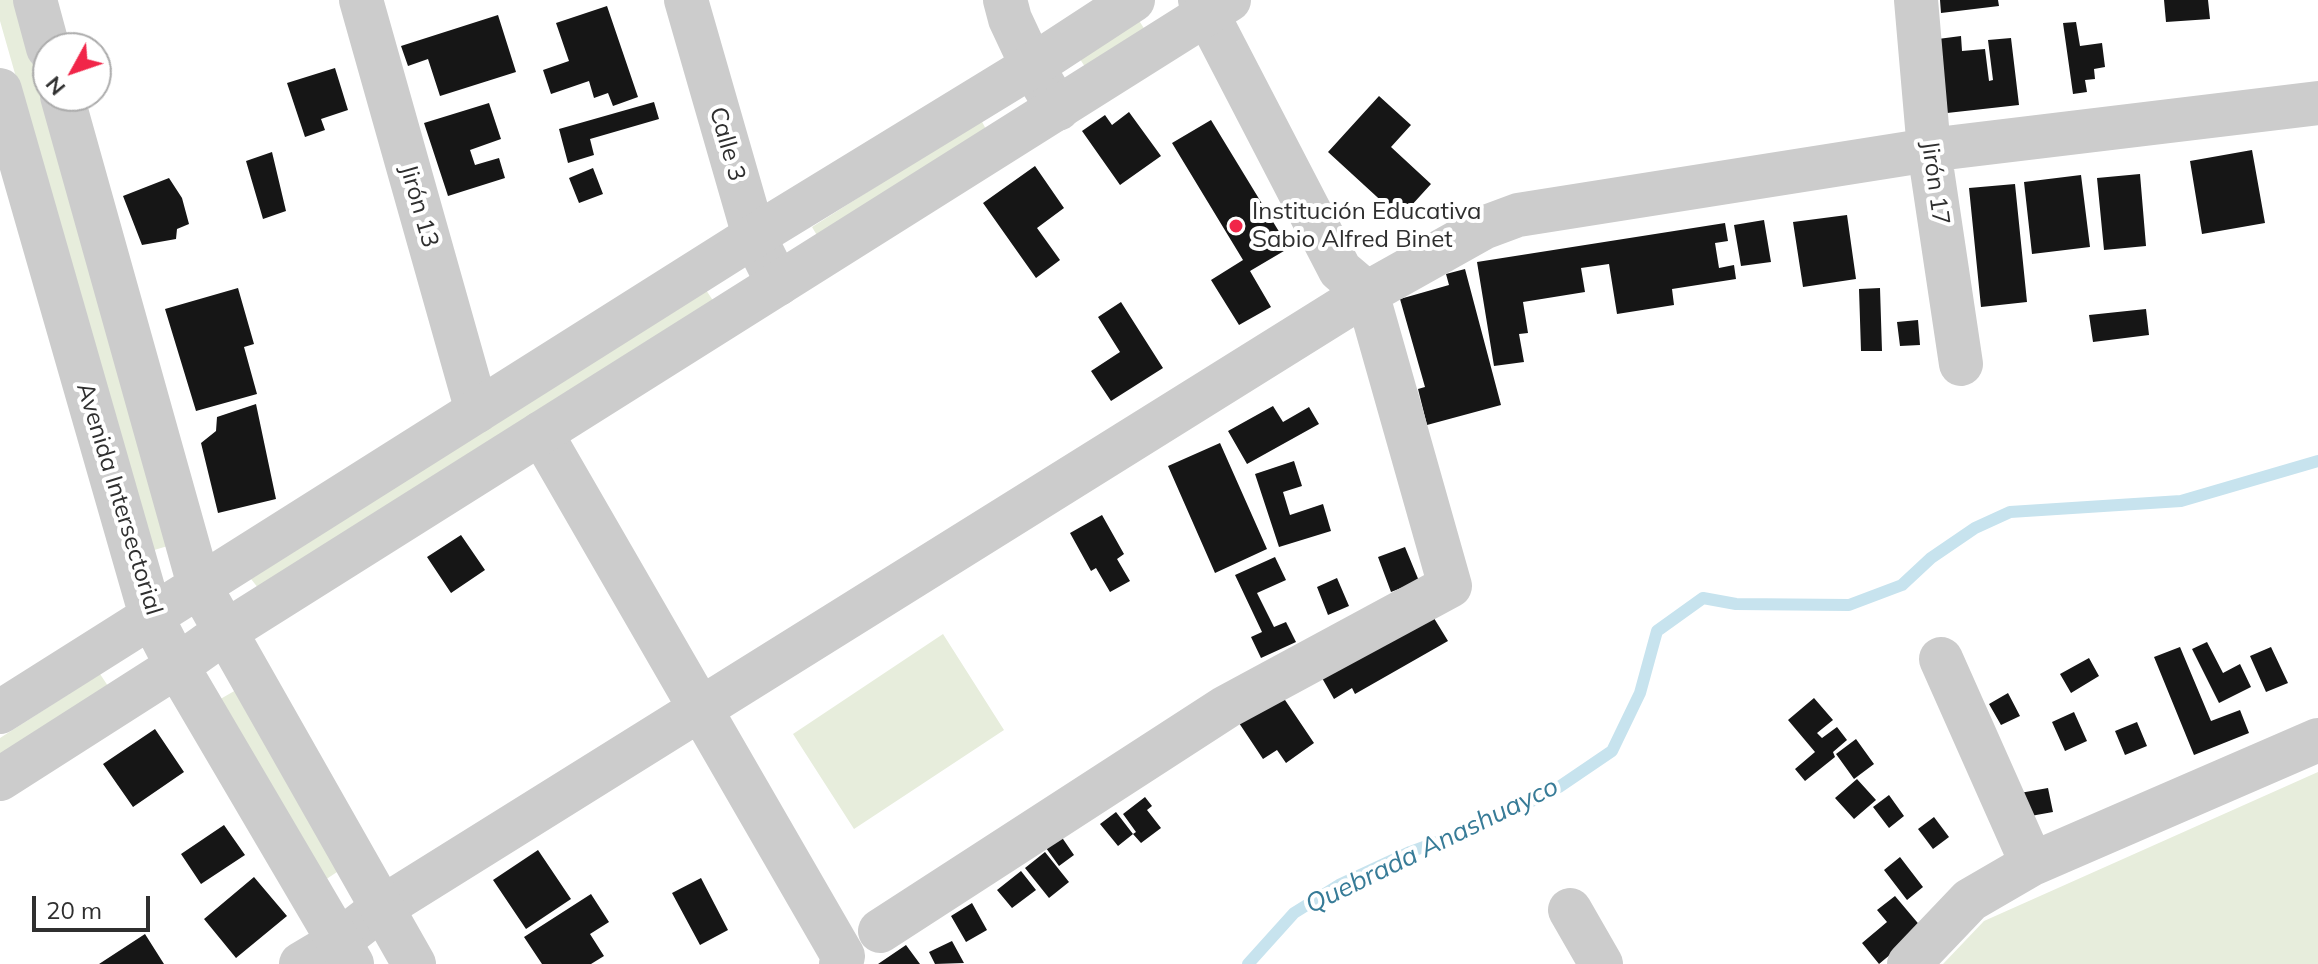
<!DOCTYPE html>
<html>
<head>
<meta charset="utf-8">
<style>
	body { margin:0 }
	#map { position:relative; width:2318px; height:964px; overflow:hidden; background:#fff; font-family:Mulish,sans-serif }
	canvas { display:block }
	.north { position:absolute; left:32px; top:32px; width:80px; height:80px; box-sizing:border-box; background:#fff; border:2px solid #acacac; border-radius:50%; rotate:230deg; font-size:22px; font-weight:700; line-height:32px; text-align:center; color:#2f2f2f }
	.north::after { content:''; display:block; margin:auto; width:28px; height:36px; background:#f12649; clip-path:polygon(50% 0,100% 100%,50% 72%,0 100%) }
	.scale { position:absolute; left:32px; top:896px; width:118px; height:36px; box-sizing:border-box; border:4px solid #2f2f2f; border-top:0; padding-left:10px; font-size:24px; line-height:28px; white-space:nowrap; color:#2f2f2f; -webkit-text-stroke:6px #fff; paint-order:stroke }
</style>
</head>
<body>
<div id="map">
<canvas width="2318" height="964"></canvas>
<div class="north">N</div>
<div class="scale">20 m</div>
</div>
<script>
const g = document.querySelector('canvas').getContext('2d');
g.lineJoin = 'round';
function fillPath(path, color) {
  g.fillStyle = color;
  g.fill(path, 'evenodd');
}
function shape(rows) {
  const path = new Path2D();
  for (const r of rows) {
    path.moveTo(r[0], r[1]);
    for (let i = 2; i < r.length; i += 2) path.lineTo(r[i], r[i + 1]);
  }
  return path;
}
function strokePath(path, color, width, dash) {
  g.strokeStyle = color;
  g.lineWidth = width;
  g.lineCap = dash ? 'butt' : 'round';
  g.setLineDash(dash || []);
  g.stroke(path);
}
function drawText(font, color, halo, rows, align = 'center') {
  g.font = font + ' Mulish,sans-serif';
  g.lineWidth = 8;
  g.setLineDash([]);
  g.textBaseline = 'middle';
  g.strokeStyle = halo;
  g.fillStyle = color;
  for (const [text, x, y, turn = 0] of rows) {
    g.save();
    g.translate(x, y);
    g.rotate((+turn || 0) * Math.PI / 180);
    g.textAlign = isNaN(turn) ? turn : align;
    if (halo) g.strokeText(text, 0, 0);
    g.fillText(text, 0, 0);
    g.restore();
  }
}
const green = shape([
	[0,0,19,0,171,545,151,551,0,21],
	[1138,19,1147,33,1087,70,1078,56],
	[981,120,987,131,818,237,812,227],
	[706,290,716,305,259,589,251,579],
	[943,634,1004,730,854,829,793,734],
	[100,674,108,686,0,754,0,738],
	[236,690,343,868,325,880,217,701],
	[2318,772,2318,964,1943,964,1984,921]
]);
const stream = shape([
	[1248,964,1294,913,1339,885,1410,852,1493,821,1559,787,1612,751,1640,693,1657,631,1703,598,1736,604,1849,605,1902,585,1931,558,1975,528,2010,512,2181,501,2318,461]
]);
const building = shape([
	[1940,0,1998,0,1999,6,1941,13],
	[2164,0,2208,0,2210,19,2166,22],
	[607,6,638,97,613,106,608,93,594,98,589,81,551,94,543,70,569,61,556,23],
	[498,15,516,72,440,96,428,59,408,66,401,46],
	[2076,22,2080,46,2102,43,2105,67,2094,69,2095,79,2085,80,2087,92,2073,94,2063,23],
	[1961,36,1962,51,1985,49,1989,81,1993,80,1988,40,2011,38,2019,105,1947,113,1938,39],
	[335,68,348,110,321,119,325,130,305,137,287,83],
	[1379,96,1411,125,1391,147,1431,184,1400,218,1328,152],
	[654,102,659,119,590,139,594,155,568,163,559,129],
	[489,103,501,139,470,150,475,165,499,158,505,178,448,196,424,123],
	[1129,112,1161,156,1120,185,1082,131,1105,115,1112,125],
	[1211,120,1289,248,1250,271,1271,307,1239,325,1211,280,1243,260,1172,143],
	[2252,150,2265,223,2202,234,2190,161],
	[272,152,286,211,263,219,246,161],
	[1035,166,1064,208,1037,228,1060,260,1036,278,983,203],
	[593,168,603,194,579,203,569,178],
	[2140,174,2146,246,2104,250,2097,178],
	[2081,175,2090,247,2032,254,2024,182],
	[169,178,182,198,189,224,177,229,176,239,142,245,123,196],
	[2015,184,2027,302,1981,307,1969,188],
	[1847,215,1856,279,1803,287,1793,222],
	[1764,220,1771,262,1741,266,1734,225],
	[1725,223,1728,241,1715,243,1719,268,1734,265,1736,279,1672,289,1674,305,1617,314,1609,264,1581,268,1585,292,1523,302,1528,333,1519,334,1524,362,1494,366,1477,262],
	[1465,269,1501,405,1427,425,1418,389,1425,387,1400,299,1449,285,1446,274],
	[238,288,254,344,244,347,257,394,196,411,165,309],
	[1880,288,1882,351,1861,351,1859,289],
	[1121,302,1163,368,1111,401,1091,371,1120,352,1098,317],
	[2146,309,2149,335,2093,342,2089,315],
	[1918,320,1920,345,1900,346,1897,322],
	[256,404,276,499,218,513,201,443,216,431,217,417],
	[1273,406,1283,422,1309,407,1319,424,1247,464,1228,431],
	[1220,443,1267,549,1215,573,1168,466],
	[1294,461,1302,486,1283,492,1290,515,1323,504,1331,531,1279,547,1255,474],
	[1102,515,1124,554,1117,559,1130,581,1110,592,1096,568,1091,571,1070,533],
	[461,535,485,570,451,593,427,557],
	[1405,547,1419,581,1391,592,1378,557],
	[1275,557,1286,580,1257,593,1274,627,1286,622,1296,642,1261,658,1251,637,1262,632,1235,575],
	[1337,578,1349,606,1328,615,1317,587],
	[1429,610,1448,641,1355,694,1352,688,1334,699,1318,671],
	[2207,642,2223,673,2240,664,2251,687,2219,703,2192,649],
	[2180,647,2211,721,2240,710,2249,733,2194,755,2154,657],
	[2271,647,2288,683,2266,692,2250,656],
	[2089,658,2099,676,2071,693,2060,674],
	[2008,693,2020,716,2001,725,1989,704],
	[1281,694,1314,743,1286,763,1277,750,1263,759,1239,723],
	[1814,698,1833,720,1817,733,1822,738,1837,727,1847,740,1833,752,1835,757,1805,781,1795,769,1815,752,1788,720],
	[2074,712,2087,741,2065,751,2052,722],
	[2137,722,2147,746,2125,755,2115,731],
	[155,729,184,772,133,807,103,764],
	[1856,739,1874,764,1854,779,1836,754],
	[1857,779,1876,800,1854,819,1835,798],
	[2048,788,2053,812,2025,817,2020,793],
	[1889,795,1904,816,1889,828,1873,807],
	[1145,797,1152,806,1147,810,1161,828,1141,843,1133,834,1136,832,1123,814],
	[1116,812,1133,834,1118,846,1100,824],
	[1934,817,1949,837,1933,849,1918,829],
	[224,825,245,855,201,884,181,854],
	[1061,836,1074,855,1059,866,1046,848],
	[538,850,571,899,526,929,493,880],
	[1045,852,1069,882,1049,898,1025,868],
	[1900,857,1923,887,1907,900,1884,870],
	[1021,871,1036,890,1012,908,997,890],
	[254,877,287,916,236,958,204,919],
	[701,878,728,930,700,945,672,893],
	[591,894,609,922,590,934,604,956,591,964,542,964,524,937],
	[1895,896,1922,928,1879,964,1862,943,1887,922,1877,910],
	[972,903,987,930,966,942,951,916],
	[145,934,164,964,99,964],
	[952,941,964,963,935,964,929,952],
	[906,945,920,964,878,964]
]);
const minor = shape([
	[361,0,477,411],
	[686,0,754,236,778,284],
	[1005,0,1010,19,1032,66,1058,109],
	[1916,0,1929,150,1961,364],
	[541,433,843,956,841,964],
	[1941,659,2032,864],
	[1570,910,1601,964],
	[880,931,1226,707,1450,586,1367,293,1340,270,1200,0],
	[301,964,338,942,383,907,1367,293,1483,228,1518,215,1929,150,2318,103],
	[1909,964,1970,900,2032,864,2318,740]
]);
const tertiary = shape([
	[35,0,48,48],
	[0,90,151,616,177,666,352,964],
	[62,96,199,585,414,964],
	[0,712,754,236,1032,66,1133,0],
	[0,779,177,666,225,632,1229,0]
]);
const markers = [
	[1236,226,8,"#f12649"]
];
const streetNames = [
	["Calle 3",727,144,74],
	["Jirón 17",1935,183,82],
	["Jirón 13",419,206,74],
	["Avenida Intersectorial",119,499,73]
];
const poiNames = [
	["Institución Educativa",1252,212],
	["Sabio Alfred Binet",1252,240]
];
const waterNames = [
	["Quebrada Anashuayco",1432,846,-26]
];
fillPath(green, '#e7eddc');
strokePath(stream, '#c7e3ee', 12);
fillPath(building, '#161616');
strokePath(minor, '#ccc', 44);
strokePath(tertiary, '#ccc', 44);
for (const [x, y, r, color] of markers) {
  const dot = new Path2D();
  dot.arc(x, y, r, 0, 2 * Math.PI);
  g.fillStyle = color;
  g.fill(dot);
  strokePath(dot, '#fff', 3);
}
drawText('24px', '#2f2f2f', '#fff', streetNames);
drawText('24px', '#2f2f2f', '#fff', poiNames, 'left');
drawText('italic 26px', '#377b97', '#fff', waterNames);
</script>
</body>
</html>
